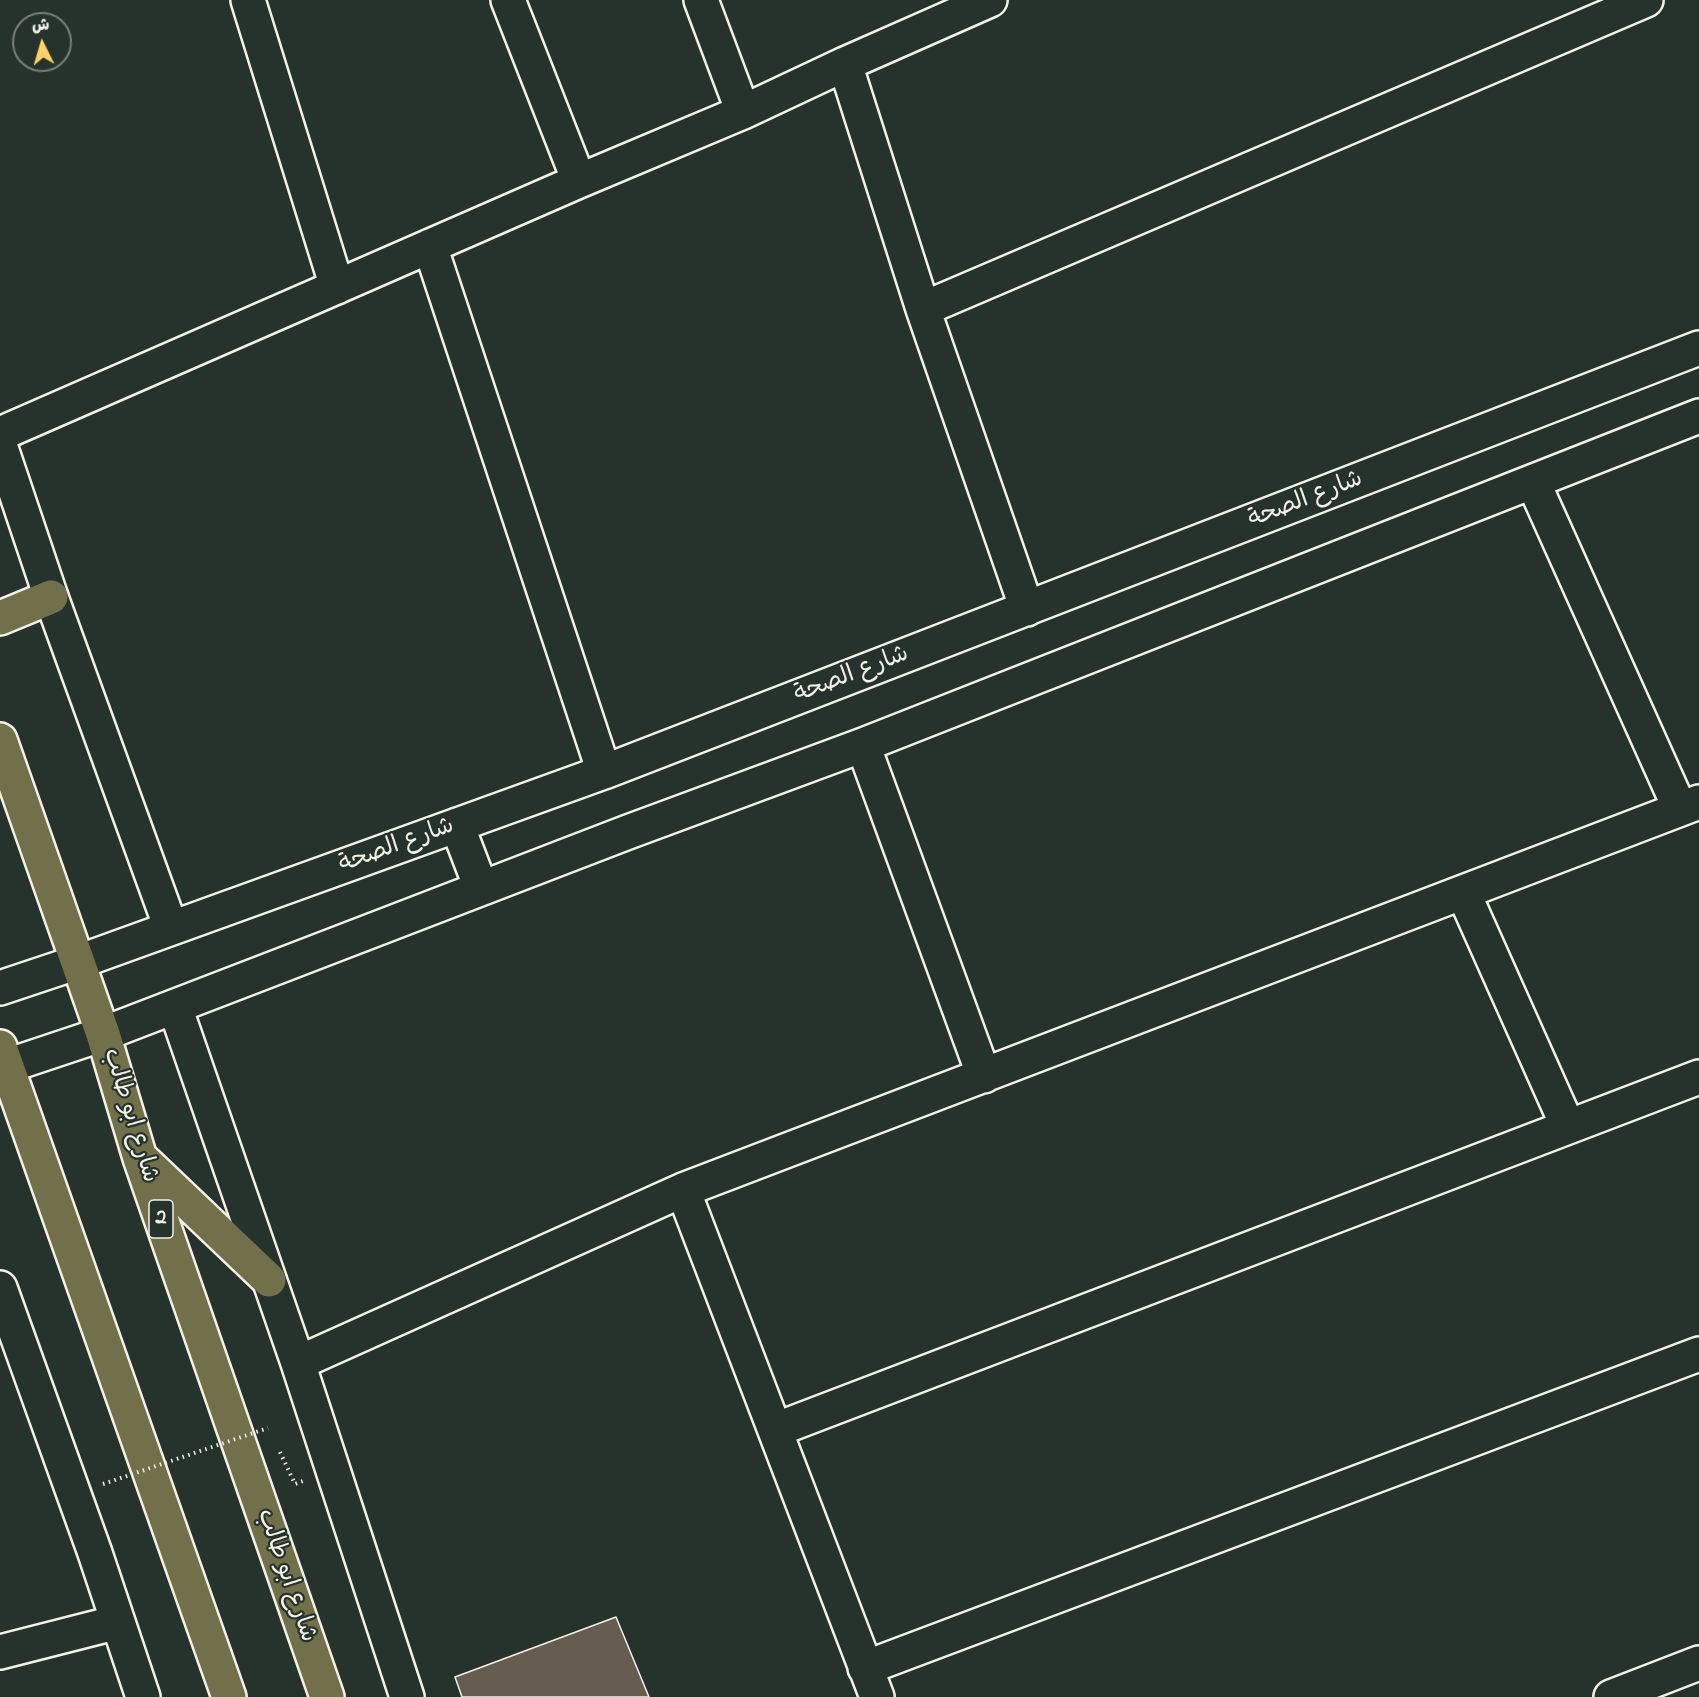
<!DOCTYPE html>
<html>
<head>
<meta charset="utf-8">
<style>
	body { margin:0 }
	#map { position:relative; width:1699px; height:1697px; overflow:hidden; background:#26332d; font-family:"Indie Flower","Playpen Sans Arabic",sans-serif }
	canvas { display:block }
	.north { position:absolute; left:12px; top:12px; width:60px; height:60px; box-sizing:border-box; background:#26332d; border:2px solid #787f78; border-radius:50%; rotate:355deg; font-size:16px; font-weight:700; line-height:24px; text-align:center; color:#f4f1e8 }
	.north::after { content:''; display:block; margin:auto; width:21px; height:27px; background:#ffd166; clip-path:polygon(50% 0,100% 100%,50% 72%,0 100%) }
</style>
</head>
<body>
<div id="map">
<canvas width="1699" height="1697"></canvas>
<div class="north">ش</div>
</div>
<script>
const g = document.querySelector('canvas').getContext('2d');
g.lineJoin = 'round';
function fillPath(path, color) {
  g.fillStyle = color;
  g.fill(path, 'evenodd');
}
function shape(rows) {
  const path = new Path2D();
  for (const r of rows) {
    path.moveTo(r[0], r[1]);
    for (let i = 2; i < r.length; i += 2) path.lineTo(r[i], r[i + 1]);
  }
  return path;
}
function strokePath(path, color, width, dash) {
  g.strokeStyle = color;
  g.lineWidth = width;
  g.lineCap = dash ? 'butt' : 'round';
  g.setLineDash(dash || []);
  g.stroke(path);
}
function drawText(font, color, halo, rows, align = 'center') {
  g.font = font + ' "Indie Flower","Playpen Sans Arabic",sans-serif';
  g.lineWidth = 4.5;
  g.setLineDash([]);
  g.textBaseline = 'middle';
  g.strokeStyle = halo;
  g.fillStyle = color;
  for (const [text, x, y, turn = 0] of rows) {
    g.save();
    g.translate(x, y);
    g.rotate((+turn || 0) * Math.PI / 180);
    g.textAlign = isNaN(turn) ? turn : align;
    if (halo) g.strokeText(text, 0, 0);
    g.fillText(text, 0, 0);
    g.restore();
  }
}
const building = shape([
	[616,1617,649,1697,462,1697,455,1677,616,1617]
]);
const path = shape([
	[280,1452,295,1484,303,1481]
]);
const minor = shape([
	[248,0,337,287],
	[508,0,579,181],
	[701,0,743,112],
	[845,64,923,309,1027,609],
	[430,246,604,772],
	[923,309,1646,0],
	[0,434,579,181,743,112,845,64,990,0],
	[0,445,51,597,171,928],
	[1533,482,1680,809],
	[863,745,984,1076],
	[457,825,481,888],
	[1463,892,1568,1127],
	[0,988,78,962,604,772,1699,348],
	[175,1007,298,1363,407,1697],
	[7,1066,103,1034,628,832,863,745,1699,416],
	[683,1190,877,1697],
	[0,1288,95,1553,143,1697],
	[298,1363,683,1190,1699,802],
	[775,1430,1699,1077],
	[0,1652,118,1622],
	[865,1668,1699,1354],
	[1611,1697,1699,1663]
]);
const highway = shape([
	[0,618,51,597],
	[0,740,103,1034,140,1158,327,1697],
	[0,1047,229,1697],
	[144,1161,269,1280]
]);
const pathBridge = shape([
	[103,1484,268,1428]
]);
const shields = [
	[161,1219,24]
];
const shieldNames = [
	["2",161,1219]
];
const streetNames = [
	["شارع الصحة",1306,501,-21],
	["شارع الصحة",852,676,-21],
	["شارع الصحة",397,847,-20],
	["شارع ابو طالب",129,1116,73],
	["شارع ابو طالب",285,1576,71]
];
fillPath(building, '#665c50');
strokePath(building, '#f4f1e8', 1.5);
strokePath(minor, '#f4f1e8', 38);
strokePath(highway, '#f4f1e8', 38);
strokePath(path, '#f4f1e8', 4, [1.5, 4.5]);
strokePath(minor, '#26332d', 33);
strokePath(highway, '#71704a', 33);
strokePath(pathBridge, '#f4f1e8', 4, [1.5, 4.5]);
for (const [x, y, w] of shields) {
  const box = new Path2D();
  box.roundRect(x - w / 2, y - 19, w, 38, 4.5);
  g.fillStyle = '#26332d';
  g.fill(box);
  strokePath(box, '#f4f1e8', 1.5);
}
drawText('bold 22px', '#f4f1e8', null, shieldNames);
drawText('24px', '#f4f1e8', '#26332d', streetNames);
</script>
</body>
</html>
